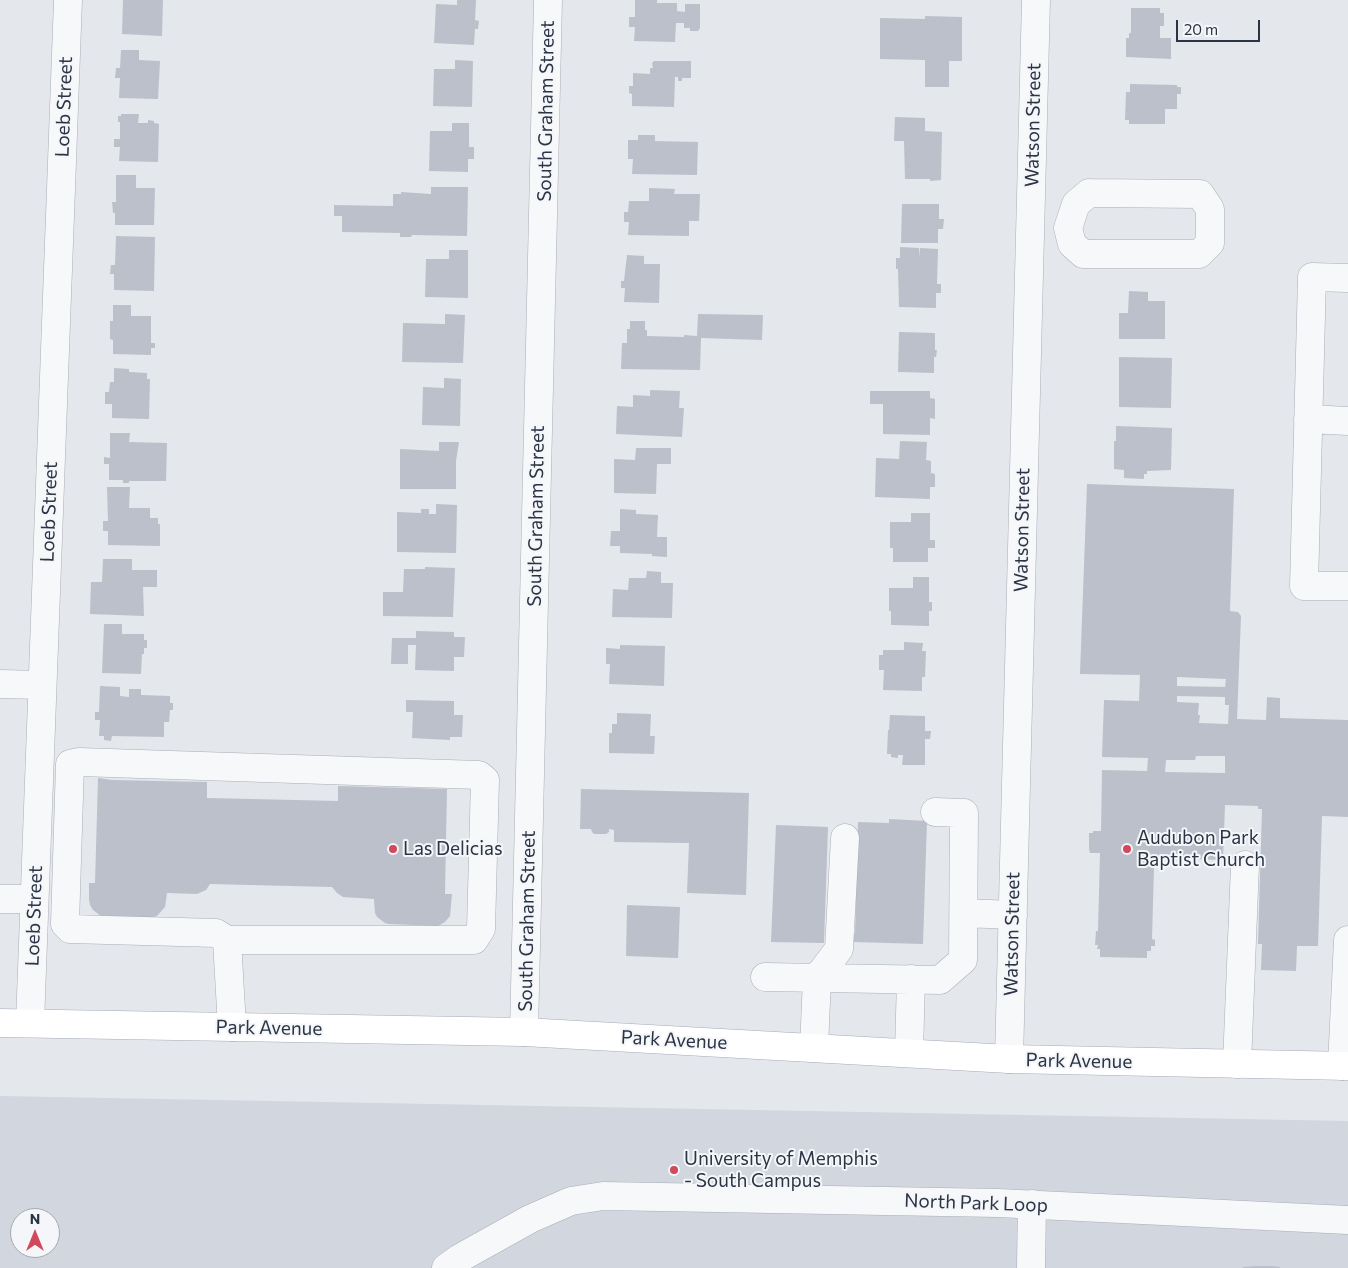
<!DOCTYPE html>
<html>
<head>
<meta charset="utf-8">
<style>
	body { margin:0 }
	#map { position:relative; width:1348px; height:1268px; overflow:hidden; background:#e4e7ec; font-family:Commissioner,sans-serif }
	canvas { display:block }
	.north { position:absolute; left:10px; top:1208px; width:50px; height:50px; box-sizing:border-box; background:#f4f6f9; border:1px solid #a4a8b1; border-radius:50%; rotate:0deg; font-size:14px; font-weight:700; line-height:20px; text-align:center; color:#2b3445 }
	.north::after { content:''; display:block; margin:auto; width:18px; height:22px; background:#d1495b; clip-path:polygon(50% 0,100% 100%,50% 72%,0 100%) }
	.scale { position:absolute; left:1176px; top:20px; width:84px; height:22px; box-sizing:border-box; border:2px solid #2b3445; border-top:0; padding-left:6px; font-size:15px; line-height:18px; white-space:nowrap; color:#2b3445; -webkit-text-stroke:4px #f4f6f9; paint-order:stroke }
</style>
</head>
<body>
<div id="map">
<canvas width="1348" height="1268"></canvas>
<div class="north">N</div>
<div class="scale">20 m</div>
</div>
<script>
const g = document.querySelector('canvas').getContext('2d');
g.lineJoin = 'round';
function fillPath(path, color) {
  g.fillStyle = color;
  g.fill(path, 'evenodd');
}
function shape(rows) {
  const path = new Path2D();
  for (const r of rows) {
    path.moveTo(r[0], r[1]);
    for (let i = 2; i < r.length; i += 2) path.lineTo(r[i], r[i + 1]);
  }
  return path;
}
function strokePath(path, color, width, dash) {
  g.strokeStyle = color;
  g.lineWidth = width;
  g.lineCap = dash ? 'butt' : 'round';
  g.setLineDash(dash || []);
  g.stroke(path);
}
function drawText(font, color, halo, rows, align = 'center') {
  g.font = font + ' Commissioner,sans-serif';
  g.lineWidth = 4;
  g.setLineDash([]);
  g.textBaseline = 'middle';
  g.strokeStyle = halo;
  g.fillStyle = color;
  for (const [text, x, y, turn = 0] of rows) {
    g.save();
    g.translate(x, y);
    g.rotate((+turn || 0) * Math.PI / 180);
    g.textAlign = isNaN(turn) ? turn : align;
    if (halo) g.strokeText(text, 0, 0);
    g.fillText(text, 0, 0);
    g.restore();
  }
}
const built = shape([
	[0,1096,1348,1121,1348,1268,0,1268],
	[20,1218,50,1218,50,1248,20,1248]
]);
const building = shape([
	[123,0,163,0,162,36,122,34],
	[457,0,476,0,475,20,479,21,478,29,475,29,474,45,434,43,436,4,457,5],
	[635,0,657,0,657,3,677,3,677,11,685,12,685,4,700,4,700,28,698,31,690,31,690,28,684,28,684,23,676,23,675,42,634,41,635,27,629,27,629,17,635,17],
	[1131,8,1160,8,1160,13,1164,13,1164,26,1160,26,1160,38,1171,38,1171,59,1126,57,1126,38,1129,38,1129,33,1131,33],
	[925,16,962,17,962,61,949,61,949,87,925,87,925,60,880,59,880,18,925,19],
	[121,50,139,50,139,60,160,61,158,99,119,98,120,78,115,78,116,68,120,68],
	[455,60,473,61,472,107,433,106,434,69,455,69],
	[654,61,691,61,691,78,682,78,682,81,678,81,678,77,675,77,674,107,632,106,632,94,629,93,629,86,633,86,633,73,650,74,650,68,653,68,652,63],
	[1130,84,1177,85,1177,87,1181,87,1181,94,1177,94,1177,109,1165,109,1165,124,1129,124,1129,120,1125,120,1126,92,1130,92],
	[121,114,139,114,138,123,148,123,148,120,154,121,154,123,159,124,158,162,119,161,120,147,114,147,114,139,120,139,120,122,118,122,118,116,121,116],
	[895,117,925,118,925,131,942,132,941,180,930,181,930,179,905,179,904,141,894,141],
	[452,123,469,123,469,147,474,147,474,159,468,159,468,172,429,171,430,131,452,131],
	[638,135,655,135,655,141,698,142,697,175,632,174,633,159,628,159,628,140,638,140],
	[116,175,136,175,136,188,155,188,154,225,115,225,115,213,113,213,112,202,116,202],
	[431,187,468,187,467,236,412,235,411,237,400,237,400,233,342,232,342,216,334,216,334,205,393,206,393,194,401,194,401,192,431,194],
	[649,188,675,189,674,194,700,194,699,221,689,221,689,236,628,235,629,222,624,222,624,212,628,212,629,201,649,201],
	[902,204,939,204,939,219,944,219,943,229,938,229,938,243,901,243],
	[116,236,155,237,154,291,114,290,114,274,110,274,111,265,115,265],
	[900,247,919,248,919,258,920,248,938,249,937,284,941,284,941,293,936,293,936,308,899,307,898,269,896,269,896,258,900,258],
	[449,250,468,250,468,298,425,297,426,259,449,259],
	[627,255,644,256,644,264,660,264,659,303,624,302,625,288,621,288,621,281,624,281],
	[1129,291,1148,292,1148,301,1165,301,1165,339,1119,339,1119,313,1128,313],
	[113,305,131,305,131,316,151,316,151,343,155,343,155,348,151,348,151,355,113,354,113,340,110,339,110,321,113,321],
	[445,314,465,315,463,363,402,362,403,323,445,324],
	[698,314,763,315,762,340,701,338,700,370,621,369,622,343,627,343,627,329,630,329,630,321,645,321,645,330,647,330,647,336,684,337,684,335,697,336],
	[899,332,935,333,935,350,937,350,936,357,934,357,934,373,898,372],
	[1119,357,1172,358,1171,408,1119,407],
	[114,368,129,369,129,372,147,373,147,379,150,379,149,419,112,418,112,404,105,404,105,392,109,392,110,382,114,382],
	[444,378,461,379,460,426,422,425,423,387,444,388],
	[650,390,680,391,679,408,684,408,682,437,616,434,617,406,633,407,633,395,650,396],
	[870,391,930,391,930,398,935,399,935,419,930,418,930,435,883,434,883,404,870,404],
	[1116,426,1172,428,1171,470,1147,471,1147,474,1144,474,1144,479,1124,478,1124,470,1114,469,1114,441,1116,441],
	[110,433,130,433,129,442,167,443,166,481,129,481,129,483,123,483,123,480,109,480,109,464,104,464,104,457,110,458],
	[900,441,927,442,926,460,931,461,931,473,935,474,935,487,930,487,930,499,875,497,876,458,899,459],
	[439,442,459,442,456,461,456,489,400,489,400,449,439,451],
	[636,448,671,448,671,464,657,464,656,494,614,493,614,459,635,460],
	[1087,484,1234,489,1230,611,1238,612,1241,616,1237,719,1266,720,1267,697,1280,698,1280,718,1348,720,1348,817,1322,816,1318,946,1297,946,1296,971,1261,970,1262,944,1258,944,1262,809,1258,809,1258,806,1225,805,1223,860,1164,858,1164,866,1154,866,1152,939,1155,940,1155,946,1151,946,1151,951,1147,951,1147,958,1100,957,1100,949,1097,949,1098,945,1095,945,1096,931,1098,931,1100,853,1090,853,1089,849,1089,833,1093,833,1093,831,1101,831,1102,770,1147,771,1148,758,1102,757,1104,700,1139,701,1140,675,1080,674],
	[1177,677,1226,679,1225,687,1177,686],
	[1177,696,1225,697,1225,705,1229,705,1228,724,1199,723,1200,715,1198,715,1199,703,1177,702],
	[1196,756,1225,756,1225,773,1165,772,1166,760,1195,760],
	[107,487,130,487,129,508,150,508,150,518,158,518,158,524,160,524,160,546,108,545,108,531,103,531,103,521,108,521],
	[436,504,457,505,456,553,397,552,397,512,421,513,421,509,429,509,429,514,436,514],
	[620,509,636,510,636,514,658,515,657,537,667,537,667,557,652,556,652,554,620,553,620,546,610,546,611,531,620,531],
	[911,513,930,513,930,540,935,540,935,548,928,548,928,562,893,562,893,548,890,548,890,522,911,522],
	[103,559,132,559,132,570,157,570,157,587,143,587,144,616,90,614,91,582,102,582],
	[425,567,455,568,453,617,383,616,383,592,403,592,404,569,425,569],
	[647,571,661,572,661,583,673,583,672,618,612,617,613,589,628,590,629,578,646,578],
	[913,577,929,577,929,602,932,602,932,611,929,611,929,626,891,625,891,611,889,611,889,588,913,588],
	[104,624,122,624,122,634,144,634,144,640,147,640,147,648,144,648,144,654,142,654,141,674,102,673],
	[416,631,454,632,454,637,465,637,464,657,454,657,454,671,415,670,416,645,408,645,408,664,391,664,392,638,416,638],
	[904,642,923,643,922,651,926,651,925,677,922,677,922,691,883,690,884,670,879,670,879,655,883,655,883,650,904,650],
	[620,645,665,646,664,686,609,684,610,664,606,664,606,648,620,649],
	[100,686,120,687,120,696,129,697,129,689,141,689,141,695,170,696,170,703,173,703,173,710,170,710,169,722,164,722,164,737,112,736,111,741,104,740,104,736,99,736,100,720,95,720,95,712,99,712],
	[406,700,454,701,454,715,463,715,462,737,450,737,450,740,412,738,413,712,406,712],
	[617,713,651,714,650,736,655,736,654,754,609,753,609,733,612,733,612,724,617,724],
	[890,715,925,716,925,731,931,731,930,739,925,739,925,765,902,765,903,755,898,755,898,758,891,757,891,754,887,754,888,730,889,730],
	[98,778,112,780,207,782,207,798,338,801,338,786,447,789,445,894,452,894,450,916,445,922,438,926,389,924,385,923,377,917,375,913,374,899,343,897,337,893,332,887,210,884,206,890,197,894,167,893,165,907,157,916,149,918,101,916,93,910,90,905,89,900,89,883,95,883],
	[581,789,749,793,746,895,687,893,689,843,614,842,614,830,609,829,609,832,606,834,594,834,592,832,591,829,580,829],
	[889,819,927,821,923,944,853,942,853,933,855,934,858,822,889,823],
	[776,825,828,827,824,943,771,942],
	[627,905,680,907,678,958,626,956],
	[1256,1266,1274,1266,1280,1267,1280,1268,1243,1268,1243,1267]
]);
const minor = shape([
	[1089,193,1200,194,1210,209,1210,243,1199,254,1083,254,1072,244,1068,228,1076,204,1089,193],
	[1348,278,1312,277,1304,586,1348,586],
	[1308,419,1348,421],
	[0,684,42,685],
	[0,899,34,899],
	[964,913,1013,915],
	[227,940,474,940,481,929,485,780,479,775,79,762,70,764,65,924,70,929,216,933,227,940,232,1027],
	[765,977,940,980,963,960,964,813,935,812],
	[30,1023,68,0],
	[524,1032,548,0],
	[814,1048,817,978,839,949,845,838],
	[909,1053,911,979],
	[1009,1059,1036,0],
	[1237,1064,1245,865],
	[1342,1066,1348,940],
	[446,1268,460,1258,530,1219,571,1201,603,1196,998,1203,1348,1220],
	[1031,1268,1032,1204]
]);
const major = shape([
	[0,1023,524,1032,1009,1059,1348,1066]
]);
const markers = [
	[393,849,5,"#d1495b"],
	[1127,849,5,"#d1495b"],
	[674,1170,5,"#d1495b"]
];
const streetNames = [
	["Loeb Street",64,107,-88],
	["South Graham Street",546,111,-89],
	["Watson Street",1033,125,-89],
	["Loeb Street",49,512,-88],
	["South Graham Street",536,516,-89],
	["Watson Street",1022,530,-89],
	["Loeb Street",34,916,-88],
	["South Graham Street",527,921,-89],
	["Watson Street",1012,934,-89],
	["Park Avenue",269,1028,1],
	["Park Avenue",674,1040,3],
	["Park Avenue",1079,1061,1],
	["North Park Loop",976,1203,2]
];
const poiNames = [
	["Audubon Park",1137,838],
	["Baptist Church",1137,860],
	["Las Delicias",403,849],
	["University of Memphis",684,1159],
	["- South Campus",684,1181]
];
fillPath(built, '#d2d6de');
fillPath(building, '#bbc0ca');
strokePath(minor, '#a9aeb7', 29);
strokePath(major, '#a3abb8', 29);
strokePath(minor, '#f7f8fa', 28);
strokePath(major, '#fff', 28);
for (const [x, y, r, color] of markers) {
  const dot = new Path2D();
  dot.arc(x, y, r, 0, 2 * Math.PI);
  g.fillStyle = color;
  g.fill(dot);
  strokePath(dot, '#f4f6f9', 2);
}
drawText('19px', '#2b3445', '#f4f6f9', streetNames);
drawText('19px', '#2b3445', '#f4f6f9', poiNames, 'left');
</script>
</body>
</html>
